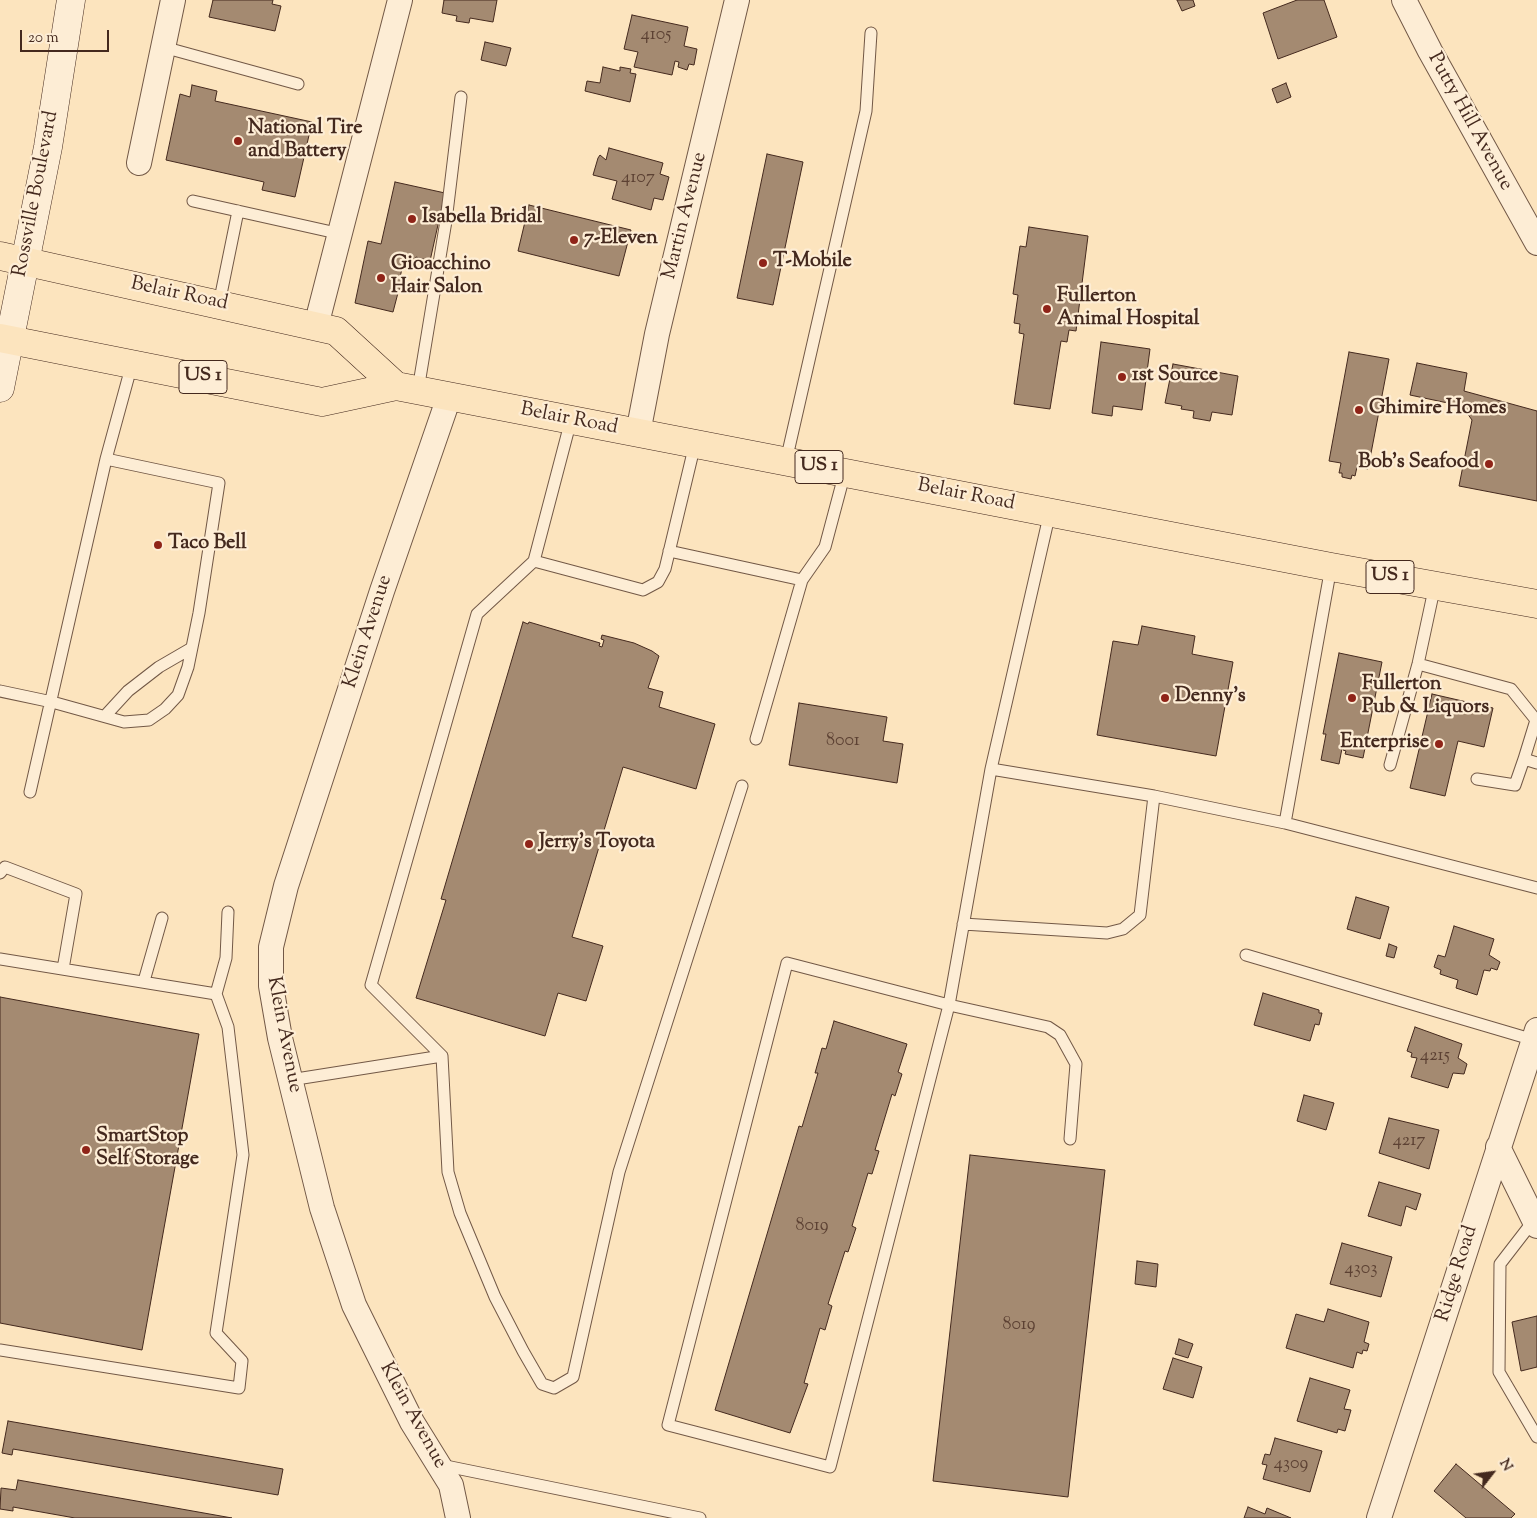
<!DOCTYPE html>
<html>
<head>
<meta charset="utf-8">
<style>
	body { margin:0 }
	#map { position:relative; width:1537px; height:1518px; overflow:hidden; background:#fce4be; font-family:"Sorts Mill Goudy",serif }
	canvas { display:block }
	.north { position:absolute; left:1467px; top:1448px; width:50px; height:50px; -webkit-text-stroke:4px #fdedd5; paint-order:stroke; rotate:60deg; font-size:14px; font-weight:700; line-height:20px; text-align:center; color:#44291e }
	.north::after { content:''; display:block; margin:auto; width:18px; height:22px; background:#44291e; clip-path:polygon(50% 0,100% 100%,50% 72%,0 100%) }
	.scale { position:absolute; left:20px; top:30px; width:89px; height:22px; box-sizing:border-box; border:2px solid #44291e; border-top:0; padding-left:6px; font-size:15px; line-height:18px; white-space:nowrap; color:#44291e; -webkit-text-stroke:4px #fdedd5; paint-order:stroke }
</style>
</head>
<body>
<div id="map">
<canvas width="1537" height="1518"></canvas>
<div class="north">N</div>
<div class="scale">20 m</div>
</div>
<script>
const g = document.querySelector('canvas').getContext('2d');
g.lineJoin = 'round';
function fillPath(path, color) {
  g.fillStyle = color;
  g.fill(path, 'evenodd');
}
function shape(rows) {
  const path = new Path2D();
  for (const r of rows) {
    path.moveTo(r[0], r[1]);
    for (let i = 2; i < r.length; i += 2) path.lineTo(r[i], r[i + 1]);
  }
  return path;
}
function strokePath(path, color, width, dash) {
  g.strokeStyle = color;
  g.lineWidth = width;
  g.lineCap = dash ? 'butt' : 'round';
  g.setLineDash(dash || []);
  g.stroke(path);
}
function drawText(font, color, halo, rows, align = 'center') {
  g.font = font + ' "Sorts Mill Goudy",serif';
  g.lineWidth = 4.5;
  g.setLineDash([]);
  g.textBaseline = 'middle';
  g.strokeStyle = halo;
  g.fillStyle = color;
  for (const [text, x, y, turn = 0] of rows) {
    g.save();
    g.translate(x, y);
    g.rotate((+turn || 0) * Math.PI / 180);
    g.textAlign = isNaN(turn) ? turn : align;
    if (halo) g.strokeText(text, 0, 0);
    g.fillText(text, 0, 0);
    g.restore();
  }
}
const building = shape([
	[213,0,273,0,272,4,281,6,275,31,209,17,213,0],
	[444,0,497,0,493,22,470,18,469,23,456,21,457,16,442,13,444,0],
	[1177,0,1193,0,1195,6,1182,11,1177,0],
	[1297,0,1324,0,1337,37,1278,59,1263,13,1297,0],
	[632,15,688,27,684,46,697,49,694,65,689,64,687,70,678,67,679,62,675,61,672,75,634,67,638,52,624,49,632,15],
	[485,42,511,48,506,66,481,60,485,42],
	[603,67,620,71,620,67,631,69,630,73,636,74,630,102,585,91,587,81,600,83,603,67],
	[1286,83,1291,97,1277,103,1272,89,1286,83],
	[192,85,217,91,215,101,312,122,295,197,262,190,264,182,166,160,180,94,190,97,192,85],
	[609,148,663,163,660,174,669,177,663,200,654,198,651,210,612,199,617,181,593,175,598,158,600,155,606,160,609,148],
	[767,154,803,162,773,305,737,298,767,154],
	[395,182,445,193,430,261,416,257,415,261,404,258,400,278,405,279,402,289,399,289,393,312,355,303,368,241,381,244,395,182],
	[529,205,631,230,619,276,518,251,529,205],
	[1029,227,1088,236,1076,331,1069,330,1067,342,1061,341,1050,409,1014,404,1024,334,1019,333,1020,324,1014,323,1018,295,1013,294,1020,246,1026,247,1029,227],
	[1101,342,1150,349,1142,410,1113,406,1112,416,1092,413,1101,342],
	[1349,352,1389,359,1368,469,1357,467,1355,476,1352,475,1351,479,1342,477,1342,473,1339,473,1341,463,1329,461,1349,352],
	[1417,363,1467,373,1464,391,1537,411,1537,501,1459,486,1472,420,1462,406,1410,395,1417,363],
	[1173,364,1238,376,1232,415,1212,412,1210,421,1193,418,1194,411,1181,409,1182,406,1165,403,1173,364],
	[523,622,528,624,529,622,600,643,599,646,602,647,604,640,601,639,602,635,634,643,652,651,659,656,648,688,663,692,659,707,715,724,696,789,623,767,572,937,603,946,586,1001,558,993,545,1036,416,998,446,900,441,899,523,622],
	[1142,626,1195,636,1192,654,1233,662,1216,756,1097,735,1113,641,1138,645,1142,626],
	[1339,653,1382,662,1363,758,1345,754,1346,751,1343,750,1346,739,1344,738,1339,764,1321,760,1326,734,1323,734,1339,653],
	[1432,694,1493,708,1484,747,1458,741,1445,796,1410,788,1432,694],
	[799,703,887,717,883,741,903,744,897,783,789,765,799,703],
	[1356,897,1389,907,1380,939,1347,929,1356,897],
	[1454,926,1494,939,1489,955,1500,962,1497,970,1491,968,1490,971,1484,970,1477,995,1456,988,1458,980,1440,974,1441,970,1434,967,1438,955,1445,957,1454,926],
	[1389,944,1397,947,1394,958,1386,956,1389,944],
	[1263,993,1319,1010,1319,1013,1322,1013,1319,1025,1315,1024,1310,1041,1254,1025,1263,993],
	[0,997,199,1034,142,1350,0,1323,0,997],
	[834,1021,907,1044,898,1072,902,1074,895,1096,892,1094,875,1150,879,1151,872,1174,868,1173,852,1226,856,1228,848,1252,845,1251,828,1304,832,1306,825,1330,820,1328,804,1383,808,1384,790,1433,715,1410,799,1126,802,1127,818,1073,815,1073,822,1048,826,1049,834,1021],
	[1415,1027,1462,1044,1458,1058,1467,1064,1464,1074,1453,1073,1448,1088,1411,1077,1417,1058,1411,1057,1412,1053,1407,1051,1415,1027],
	[1304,1095,1334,1103,1326,1130,1297,1121,1304,1095],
	[1389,1118,1439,1130,1429,1169,1379,1153,1389,1118],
	[970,1155,1105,1170,1068,1497,933,1481,970,1155],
	[1379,1182,1421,1194,1416,1210,1406,1206,1401,1226,1368,1216,1379,1182],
	[1342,1243,1392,1257,1381,1297,1330,1284,1342,1243],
	[1137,1261,1158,1264,1156,1287,1135,1284,1137,1261],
	[1328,1309,1369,1322,1364,1342,1369,1344,1367,1351,1363,1350,1362,1354,1357,1352,1353,1368,1286,1348,1296,1314,1324,1322,1328,1309],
	[1537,1316,1537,1367,1521,1371,1512,1322,1537,1316],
	[1179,1339,1193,1344,1188,1358,1175,1354,1179,1339],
	[1173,1358,1202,1367,1193,1398,1163,1389,1173,1358],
	[1310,1378,1350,1390,1344,1409,1351,1410,1345,1431,1338,1429,1337,1433,1297,1421,1310,1378],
	[8,1421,283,1469,278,1495,13,1449,12,1455,2,1453,8,1421],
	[1275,1438,1322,1451,1310,1492,1263,1479,1267,1465,1262,1464,1265,1454,1270,1455,1275,1438],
	[1456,1464,1515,1514,1511,1518,1466,1518,1434,1491,1456,1464],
	[18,1480,232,1518,75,1518,13,1507,13,1511,0,1509,1,1488,16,1490,18,1480],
	[1248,1507,1265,1514,1267,1508,1291,1518,1244,1518,1248,1507]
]);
const service = shape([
	[163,47,298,84],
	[193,201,341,234],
	[219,304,238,211],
	[418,390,446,221,461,97],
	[571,420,534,561,477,614,371,985,442,1056,448,1172,460,1213,495,1297,523,1351,542,1384,554,1388,573,1377,619,1172,742,786],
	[786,461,866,111,871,33],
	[1050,512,991,769,949,1005,1048,1027,1060,1035,1076,1064,1070,1139],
	[669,551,802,580],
	[534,561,643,590,658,582,665,569,695,444],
	[1331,567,1285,823,1537,888],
	[1418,664,1511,689,1536,720,1524,759,1537,763],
	[0,691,52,702,124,722,149,720,165,709,178,695,188,667,199,613,219,483,106,459],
	[105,716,128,691,159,667,190,649],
	[756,739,802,580,825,547,845,472],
	[1390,765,1418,664,1435,585],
	[991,769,1154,796,1285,823],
	[1477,779,1515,785,1524,759],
	[30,792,106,459,132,364],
	[0,873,5,867,76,894,63,969],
	[963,924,1107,933,1123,929,1140,915,1154,796],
	[1246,955,1534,1040],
	[0,959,216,994],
	[787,963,949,1005,830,1467,668,1425,787,963],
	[144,981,162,918],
	[290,1080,442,1056],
	[1534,1220,1500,1264,1499,1372,1537,1437],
	[0,1350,239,1388,242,1361,216,1333,243,1155,228,1027,216,994,226,958,228,912],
	[441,1465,700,1518]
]);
const minor = shape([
	[1404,0,1430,51,1537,243],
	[139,163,173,0],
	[316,326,400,0],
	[449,397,382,591,286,886,271,947,271,986,280,1038,322,1208,354,1305,412,1422,451,1485,458,1518],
	[638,433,657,334,737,0],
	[1498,1147,1537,1226],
	[1379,1518,1537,1030]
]);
const secondary = shape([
	[0,388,48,147,71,0]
]);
const trunk = shape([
	[0,256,336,331,396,386],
	[0,338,322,402,396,386,1331,567,1537,604]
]);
const markers = [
	[238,141,5,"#8f2418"],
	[412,219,5,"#8f2418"],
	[574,240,5,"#8f2418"],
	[763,263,5,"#8f2418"],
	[381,278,5,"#8f2418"],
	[1047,309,5,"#8f2418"],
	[1122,377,5,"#8f2418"],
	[1359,410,5,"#8f2418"],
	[1489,464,5,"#8f2418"],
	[158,545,5,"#8f2418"],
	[1165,698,5,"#8f2418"],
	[1352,698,5,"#8f2418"],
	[1439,744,5,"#8f2418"],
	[529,844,5,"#8f2418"],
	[86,1150,5,"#8f2418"]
];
const numberNames = [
	["4105",656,36],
	["4107",638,179],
	["8001",843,742],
	["4215",1435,1057],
	["4217",1409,1142],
	["8019",812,1227],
	["4303",1361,1270],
	["8019",1019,1326],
	["4309",1291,1465]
];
const shields = [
	[203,377,48],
	[819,467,48],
	[1390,577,48]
];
const shieldNames = [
	["US 1",203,377],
	["US 1",819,467],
	["US 1",1390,577]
];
const streetNames = [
	["Putty Hill Avenue",1469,122,61],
	["Rossville Boulevard",37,194,-79],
	["Martin Avenue",686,216,-76],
	["Belair Road",179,295,12],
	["Belair Road",569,420,11],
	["Belair Road",966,496,11],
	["Klein Avenue",369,632,-72],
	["Klein Avenue",283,1035,79],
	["Ridge Road",1458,1274,-73],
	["Klein Avenue",412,1416,61]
];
const poiNames = [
	["National Tire",248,130],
	["and Battery",248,153],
	["Isabella Bridal",422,219],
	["7-Eleven",584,240],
	["T-Mobile",773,263],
	["Gioacchino",391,266],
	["Hair Salon",391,289],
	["Fullerton",1057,298],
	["Animal Hospital",1057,321],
	["1st Source",1132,377],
	["Ghimire Homes",1369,410],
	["Bob's Seafood",1479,464,"right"],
	["Taco Bell",168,545],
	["Fullerton",1362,686],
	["Pub & Liquors",1362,709],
	["Denny's",1175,698],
	["Enterprise",1429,744,"right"],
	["Jerry's Toyota",539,844],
	["SmartStop",96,1138],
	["Self Storage",96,1161]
];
fillPath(building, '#a48a71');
strokePath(building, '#44291e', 1);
strokePath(service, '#725846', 13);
strokePath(minor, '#725846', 26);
strokePath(secondary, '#44291e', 29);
strokePath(trunk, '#44291e', 29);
strokePath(service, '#fdedd5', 11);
strokePath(minor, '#fdedd5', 24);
strokePath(secondary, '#fdedd5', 28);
strokePath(trunk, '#fce4be', 28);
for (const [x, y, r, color] of markers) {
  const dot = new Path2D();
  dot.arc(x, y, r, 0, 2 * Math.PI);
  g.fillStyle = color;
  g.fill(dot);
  strokePath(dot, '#fdedd5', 2);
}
drawText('18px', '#5c4133', null, numberNames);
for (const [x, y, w] of shields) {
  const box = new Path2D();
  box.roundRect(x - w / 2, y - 16.5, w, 33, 4);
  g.fillStyle = '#fdedd5';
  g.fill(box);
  strokePath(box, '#44291e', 1);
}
drawText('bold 19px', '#44291e', null, shieldNames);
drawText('20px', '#44291e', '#fdedd5', streetNames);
drawText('bold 20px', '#44291e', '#fdedd5', poiNames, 'left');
</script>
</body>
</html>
